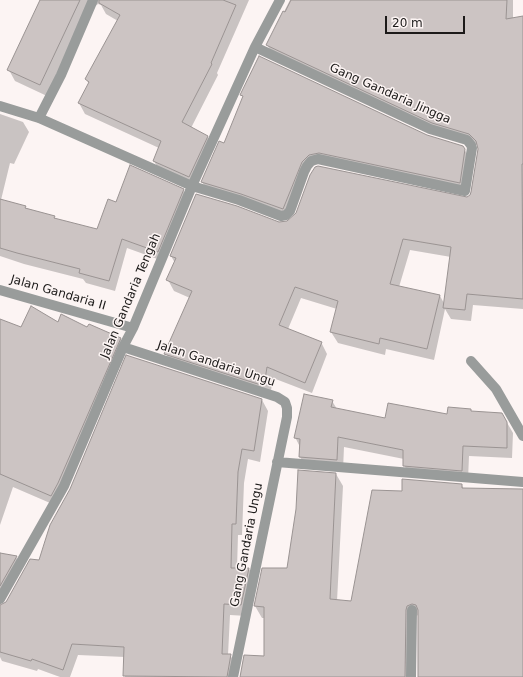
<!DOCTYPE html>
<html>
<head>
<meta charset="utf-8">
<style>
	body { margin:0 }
	#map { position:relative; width:523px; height:677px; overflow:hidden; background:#fcf4f3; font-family:"DejaVu Sans",sans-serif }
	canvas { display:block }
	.scale { position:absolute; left:385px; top:16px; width:80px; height:18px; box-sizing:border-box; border:2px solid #1c1a19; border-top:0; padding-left:5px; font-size:12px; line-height:14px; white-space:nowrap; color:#1c1a19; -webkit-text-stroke:3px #fcf4f3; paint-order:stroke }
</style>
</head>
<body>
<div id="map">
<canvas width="523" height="677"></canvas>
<div class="scale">20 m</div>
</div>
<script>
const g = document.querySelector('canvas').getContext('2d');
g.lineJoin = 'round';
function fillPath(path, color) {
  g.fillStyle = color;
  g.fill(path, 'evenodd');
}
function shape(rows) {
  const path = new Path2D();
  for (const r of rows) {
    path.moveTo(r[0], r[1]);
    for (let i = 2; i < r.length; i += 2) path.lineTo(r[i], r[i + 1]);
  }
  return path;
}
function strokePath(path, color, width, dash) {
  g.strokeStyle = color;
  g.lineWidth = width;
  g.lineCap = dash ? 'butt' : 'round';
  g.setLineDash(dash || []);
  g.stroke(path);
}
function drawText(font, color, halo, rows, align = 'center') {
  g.font = font + ' "DejaVu Sans",sans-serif';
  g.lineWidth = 3;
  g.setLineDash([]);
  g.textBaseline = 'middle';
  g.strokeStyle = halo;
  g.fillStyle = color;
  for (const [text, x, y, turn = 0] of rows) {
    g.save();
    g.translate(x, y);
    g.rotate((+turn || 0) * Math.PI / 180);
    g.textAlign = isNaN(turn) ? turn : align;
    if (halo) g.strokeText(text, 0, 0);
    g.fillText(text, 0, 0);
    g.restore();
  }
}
const shadow = shape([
	[41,0,249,0,217,73,218,75,191,128,207,136,213,147,195,188,160,172,154,161,159,148,85,114,79,103,89,84,86,79,118,21,106,14,101,5,98,4,94,7,47,96,15,81,9,70],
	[290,0,513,0,513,19,523,17,523,309,473,305,471,321,451,319,445,309,434,360,386,349,385,355,338,343,331,332,337,309,301,298,288,329,321,342,327,354,312,393,273,378,270,397,172,365,166,354,190,298,174,291,168,280,175,263,171,256,279,223,467,198,470,196,479,148,477,145,440,134,274,56,267,45],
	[410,250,451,257,445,305,440,296,399,287],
	[242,95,427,136,464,149,471,160,465,193,325,162,315,165,307,172,288,219,208,192,202,182,224,145,244,98],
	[0,114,23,122,29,132,14,164,10,163,1,200,54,217,56,220,97,231,117,204,183,190,189,200,163,261,127,248,115,291,86,283,83,279,24,264,0,256],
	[0,320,21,328,58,324,88,328,120,338,126,349,57,506,13,487,0,525],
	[262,400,268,411,260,462,248,459,244,483,242,535,238,535,237,569,249,569,255,579,247,616,230,615,228,655,230,655,237,666,235,677,125,677,125,657,78,655,70,677,60,677,38,669,37,671,2,661,0,657,0,635,39,561],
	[332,401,337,409,386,419,448,415,470,410,472,413,502,414,513,433,512,458,469,456,468,480,410,476,404,465,404,459,344,447,343,470,306,467,300,457,300,447,295,437],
	[336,474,343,486,337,601,352,602,403,492,461,484,464,489,523,490,523,677,419,677,419,615,415,616,411,677,241,677,265,658,265,618,262,618,255,606,288,569],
	[0,554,16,557,22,568,0,595]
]);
const building = shape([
	[40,0,80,0,40,85,7,70,40,0],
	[99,0,223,0,236,5,211,63,212,64,182,122,208,136,189,177,153,161,161,141,78,103,89,82,85,79,120,15,99,3,99,0],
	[291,0,507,0,506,19,523,16,523,164,522,164,523,299,467,294,465,310,443,308,451,247,403,239,390,284,440,295,427,349,380,338,379,344,330,332,338,301,295,287,279,325,322,342,305,383,267,367,264,386,164,354,192,291,166,280,176,258,170,256,196,194,237,206,279,222,287,221,296,213,310,175,315,167,318,166,467,197,470,195,471,192,478,149,476,141,469,134,432,123,266,45,283,11,285,12,291,0],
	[259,56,427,135,463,146,465,149,460,183,319,153,309,155,302,162,283,209,241,194,201,182,219,141,224,143,243,96,240,95,259,56],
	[130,165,184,189,158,252,122,239,109,281,79,273,80,269,17,253,0,248,0,199,26,206,25,208,55,216,54,218,97,229,108,199,116,202,130,165],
	[31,306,58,322,61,314,87,327,89,324,121,338,58,483,51,496,0,474,0,319,21,327,31,306],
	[126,355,262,399,254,451,242,449,238,472,236,524,232,524,231,568,249,568,241,605,224,604,222,654,231,654,227,677,123,676,124,647,72,644,63,670,32,659,31,661,0,652,0,605,6,602,30,559,39,560,50,525,70,489,126,355],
	[304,394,333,400,331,407,385,418,388,403,447,414,448,407,471,409,471,411,502,413,507,422,507,448,463,446,462,471,403,466,403,450,338,437,337,460,299,457,300,439,294,438,304,394],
	[298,470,336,473,330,599,351,601,372,490,402,491,402,479,462,484,462,488,523,489,523,677,418,677,418,610,416,605,412,604,407,606,406,610,405,677,240,677,244,655,264,656,264,607,254,606,262,568,287,568,296,509,298,470],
	[0,553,17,556,0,586,0,553]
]);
const street = shape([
	[0,106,39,118,192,186,239,200,281,216,286,215,290,211,304,172,307,166,311,161,318,159,465,191,472,148,471,145,467,140,430,129,255,47],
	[39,118,61,75,93,0],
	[0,290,133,328],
	[123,347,277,397,285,402,287,408,287,417,233,677],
	[471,361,496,389,523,436],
	[277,462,523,482],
	[0,599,64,486,123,347,133,328,192,186,255,47,280,0],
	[411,677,412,610]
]);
const streetNames = [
	["Gang Gandaria Jingga",390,94,24],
	["Jalan Gandaria II",58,293,16],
	["Jalan Gandaria Tengah",131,296,-67],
	["Jalan Gandaria Ungu",216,364,18],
	["Gang Gandaria Ungu",247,545,-79]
];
fillPath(shadow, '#0003');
fillPath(building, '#ccc4c3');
strokePath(building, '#9a9392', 1);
strokePath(street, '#999c9b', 10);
drawText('12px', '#1c1a19', '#fcf4f3', streetNames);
</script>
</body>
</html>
